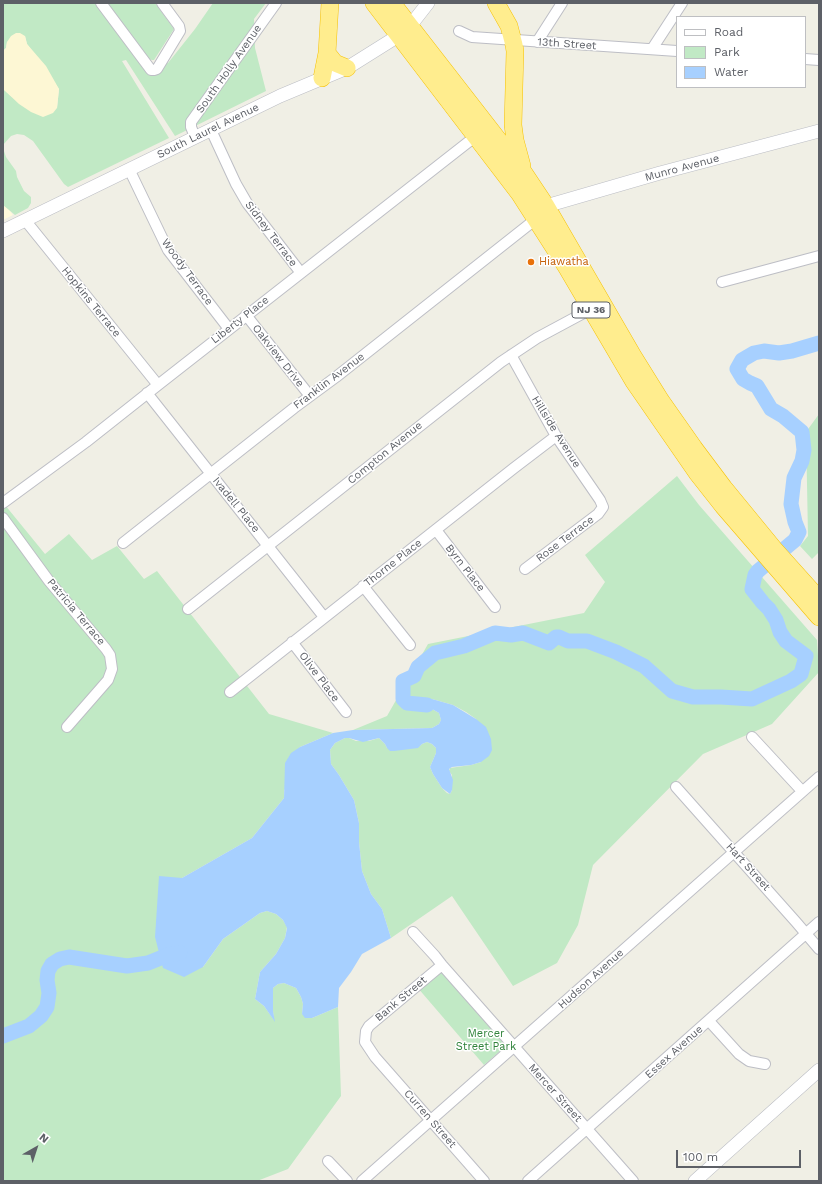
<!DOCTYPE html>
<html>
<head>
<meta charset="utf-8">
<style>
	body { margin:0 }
	#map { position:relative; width:822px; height:1184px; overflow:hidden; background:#f0efe5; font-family:"Work Sans",sans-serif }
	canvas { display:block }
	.frame { position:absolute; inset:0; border:4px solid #5d6067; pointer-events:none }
	.legend { position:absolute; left:676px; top:16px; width:130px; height:72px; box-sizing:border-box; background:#fff; border:1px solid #bebfc2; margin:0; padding:5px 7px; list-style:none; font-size:12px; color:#5d6067 }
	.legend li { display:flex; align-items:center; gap:8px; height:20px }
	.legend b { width:20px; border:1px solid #bebfc2 }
	.north { position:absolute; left:16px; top:1128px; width:40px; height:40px; -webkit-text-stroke:3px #fff; paint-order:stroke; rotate:39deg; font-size:11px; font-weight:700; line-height:16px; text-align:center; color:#5d6067 }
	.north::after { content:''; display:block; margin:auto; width:14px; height:18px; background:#5d6067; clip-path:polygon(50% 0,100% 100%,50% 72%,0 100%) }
	.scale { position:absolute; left:676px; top:1150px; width:125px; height:18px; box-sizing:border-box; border:2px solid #5d6067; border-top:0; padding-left:5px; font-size:12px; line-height:14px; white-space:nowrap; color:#5d6067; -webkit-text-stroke:3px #fff; paint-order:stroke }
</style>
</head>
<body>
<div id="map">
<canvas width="822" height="1184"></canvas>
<div class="frame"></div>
<ul class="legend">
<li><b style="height:5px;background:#fff"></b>Road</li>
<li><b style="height:11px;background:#c1e9c5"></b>Park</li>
<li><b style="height:11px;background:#a7d0ff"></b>Water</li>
</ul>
<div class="north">N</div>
<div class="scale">100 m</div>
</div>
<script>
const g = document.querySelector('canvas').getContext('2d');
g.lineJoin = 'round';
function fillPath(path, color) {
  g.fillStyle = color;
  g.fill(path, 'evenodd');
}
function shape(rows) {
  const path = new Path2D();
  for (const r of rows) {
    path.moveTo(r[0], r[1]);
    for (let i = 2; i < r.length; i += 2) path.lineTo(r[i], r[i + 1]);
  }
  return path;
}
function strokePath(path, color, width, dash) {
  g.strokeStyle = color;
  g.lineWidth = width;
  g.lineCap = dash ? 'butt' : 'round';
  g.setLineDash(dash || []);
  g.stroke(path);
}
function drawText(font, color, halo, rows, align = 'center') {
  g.font = font + ' "Work Sans",sans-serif';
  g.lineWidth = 3;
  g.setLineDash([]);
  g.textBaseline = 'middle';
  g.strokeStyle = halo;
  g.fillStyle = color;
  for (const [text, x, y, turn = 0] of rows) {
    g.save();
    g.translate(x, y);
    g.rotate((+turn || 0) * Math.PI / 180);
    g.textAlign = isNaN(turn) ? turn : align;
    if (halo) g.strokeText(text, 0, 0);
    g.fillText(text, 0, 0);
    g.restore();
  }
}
const commercial = shape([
	[3,201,13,215,3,220]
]);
const green = shape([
	[3,3,100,3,151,65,168,63,195,29,213,3,266,3,254,19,255,48,266,91,175,136,126,60,122,61,169,138,68,187,64,184,33,141,24,135,17,134,11,136,3,145,4,151,6,157,16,171,17,177,24,191,31,197,31,203,28,208,15,215,3,205,3,89,11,96,57,108,59,89,27,44,25,36,7,42,6,48,3,51],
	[106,3,155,3,174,29,154,60,152,60,149,59],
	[819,414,819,552,812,559,800,546,808,536,806,432],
	[677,476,699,505,817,640,819,672,772,724,703,754,593,865,578,925,557,963,513,986,452,896,391,938,382,909,371,894,362,871,359,842,359,823,354,800,339,775,331,764,330,750,335,743,345,738,349,738,356,741,369,741,379,738,385,744,387,748,417,748,422,744,427,742,432,744,436,748,436,753,430,767,433,774,442,788,447,793,450,794,452,790,452,775,449,771,450,768,471,765,481,762,476,719,466,712,453,705,432,699,408,702,432,709,439,713,441,720,439,724,432,728,353,730,387,716,428,644,584,613,605,582,585,555],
	[5,505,45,554,69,534,92,560,117,546,144,579,157,571,269,714,333,733,300,747,284,791,284,798,252,838,182,878,203,967,223,939,260,913,267,911,276,914,283,920,287,927,285,938,276,954,260,972,255,999,264,1006,274,1020,273,1011,273,988,278,984,284,983,296,988,301,997,303,1004,302,1014,312,1018,338,1007,341,1096,288,1169,257,1181,3,1181,3,506],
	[441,966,507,1045,484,1065,417,987]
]);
const sand = shape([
	[16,33,20,33,25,36,27,44,46,66,59,89,57,108,53,113,43,117,31,112,19,104,3,89,3,51,6,48,7,42,11,36]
]);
const water = shape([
	[432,699,453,705,476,719,486,727,491,739,492,750,489,756,481,762,471,765,452,767,449,769,453,780,452,790,450,794,442,788,433,774,430,767,436,753,436,748,432,744,427,742,422,744,418,748,394,751,390,751,387,748,385,744,379,738,363,742,349,738,345,738,335,743,330,750,331,764,339,775,354,800,359,823,359,842,362,871,371,894,382,909,391,938,362,954,351,972,339,988,338,1007,312,1018,305,1018,302,1014,303,1004,301,997,296,988,284,983,278,984,273,988,273,1011,275,1022,264,1006,255,999,260,972,276,954,285,938,287,928,283,920,276,914,267,911,260,913,223,939,203,967,184,977,163,968,155,937,159,876,182,878,252,838,284,798,285,763,291,753,300,747,333,733,353,730,432,728,439,724,441,720,439,713,432,709,407,703]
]);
const river = shape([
	[427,705,407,703,403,699,403,681,414,676,418,667,435,653,464,646,495,633,511,635,523,633,549,643,556,637,559,637,568,641,587,641,616,652,644,666,672,691,693,697,721,697,752,699,791,681,801,674,806,656,786,641,780,632,776,620,769,609,763,603,752,589,755,575,758,571,795,540,799,532,795,522,791,504,794,478,802,461,804,450,802,432,783,416,771,409,757,386,750,383,743,379,737,369,742,360,754,353,764,351,779,353,792,351,819,343],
	[3,1036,29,1026,41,1016,47,1007,49,993,47,980,48,971,52,964,60,959,69,957,127,966,148,963,168,955,180,953]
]);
const street = shape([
	[101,3,151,70,154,70,157,69,180,31,179,26,162,3],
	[459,31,472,37,677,51],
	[537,42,562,3],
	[652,49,682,3],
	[805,59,819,60],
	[211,130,236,184,247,203,301,273],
	[195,137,191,127,191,122,276,3],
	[129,169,168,250,229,329],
	[25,220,158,385],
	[722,282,819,256],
	[246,315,310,396],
	[511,355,556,436,600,500,603,507,598,514,525,569],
	[147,393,324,617],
	[3,503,86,442,158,385,476,136],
	[3,518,49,581,106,649,110,655,112,669,108,680,67,727],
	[436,530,495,607],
	[123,543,294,408,336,377,536,219],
	[363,586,410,645],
	[188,609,501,362,537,338,591,309],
	[292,642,346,712],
	[230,692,514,468,556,436],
	[752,737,802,791],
	[676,787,796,922,819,949],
	[413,932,435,956,442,965,633,1181],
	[442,965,369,1026,366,1031,365,1042,375,1057,484,1181],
	[709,1021,739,1054,749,1061,765,1064],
	[328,1161,347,1181],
	[362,1181,819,777],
	[528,1181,819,922]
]);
const secondary = shape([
	[546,206,660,173,819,131],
	[3,231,280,96,347,68,398,36,410,26,428,3],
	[695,1181,819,1070]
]);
const highway = shape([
	[374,3,519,193,567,268,634,382,697,473,723,506,819,617],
	[392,3,524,173,546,206,633,356,661,401,694,448,724,488,774,549,819,599],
	[496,3,509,26,514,45,515,51,513,125,515,140,522,166],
	[327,53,335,63,347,68],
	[322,78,327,53,330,3]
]);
const markers = [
	[531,262,4,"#e8710a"]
];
const shields = [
	[591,310,38]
];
const shieldNames = [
	["NJ 36",591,310]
];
const streetNames = [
	["13th Street",567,44,4],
	["South Holly Avenue",229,69,-55],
	["South Laurel Avenue",208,131,-26],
	["Munro Avenue",682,168,-15],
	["Sidney Terrace",271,234,53],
	["Woody Terrace",187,272,54],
	["Hopkins Terrace",91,302,51],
	["Liberty Place",240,320,-38],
	["Oakview Drive",278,356,52],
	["Franklin Avenue",329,381,-37],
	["Hillside Avenue",556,432,58],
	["Compton Avenue",385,453,-39],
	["Ivadell Place",236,505,51],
	["Rose Terrace",565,539,-37],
	["Thorne Place",393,563,-38],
	["Byrn Place",465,568,52],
	["Patricia Terrace",76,612,50],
	["Olive Place",319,677,53],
	["Hart Street",748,867,48],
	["Hudson Avenue",591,979,-42],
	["Bank Street",401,999,-40],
	["Essex Avenue",674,1052,-42],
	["Mercer Street",555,1093,48],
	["Curren Street",430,1119,49]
];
const foodNames = [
	["Hiawatha",539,262]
];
const parkNames = [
	["Mercer",486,1034],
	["Street Park",486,1047]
];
fillPath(commercial, '#fffadc');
fillPath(green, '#c1e9c5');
fillPath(sand, '#fdf7d4');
fillPath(water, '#a7d0ff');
strokePath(river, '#a7d0ff', 15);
strokePath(street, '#bdbec5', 12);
strokePath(secondary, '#bbbdc4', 14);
strokePath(highway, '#f6c100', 18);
strokePath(street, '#fff', 10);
strokePath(secondary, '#fff', 13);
strokePath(highway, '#ffed8e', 17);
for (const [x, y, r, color] of markers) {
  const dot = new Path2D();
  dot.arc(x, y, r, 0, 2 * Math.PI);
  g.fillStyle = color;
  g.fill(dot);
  strokePath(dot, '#fff', 1.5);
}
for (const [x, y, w] of shields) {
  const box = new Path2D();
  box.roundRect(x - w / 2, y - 8, w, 16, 3);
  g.fillStyle = '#fff';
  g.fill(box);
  strokePath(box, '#5d6067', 1);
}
drawText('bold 10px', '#5d6067', null, shieldNames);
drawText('11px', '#5d6067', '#fff', streetNames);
drawText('11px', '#c56008', '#fff', foodNames, 'left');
drawText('11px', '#30833b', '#fff', parkNames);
</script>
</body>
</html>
